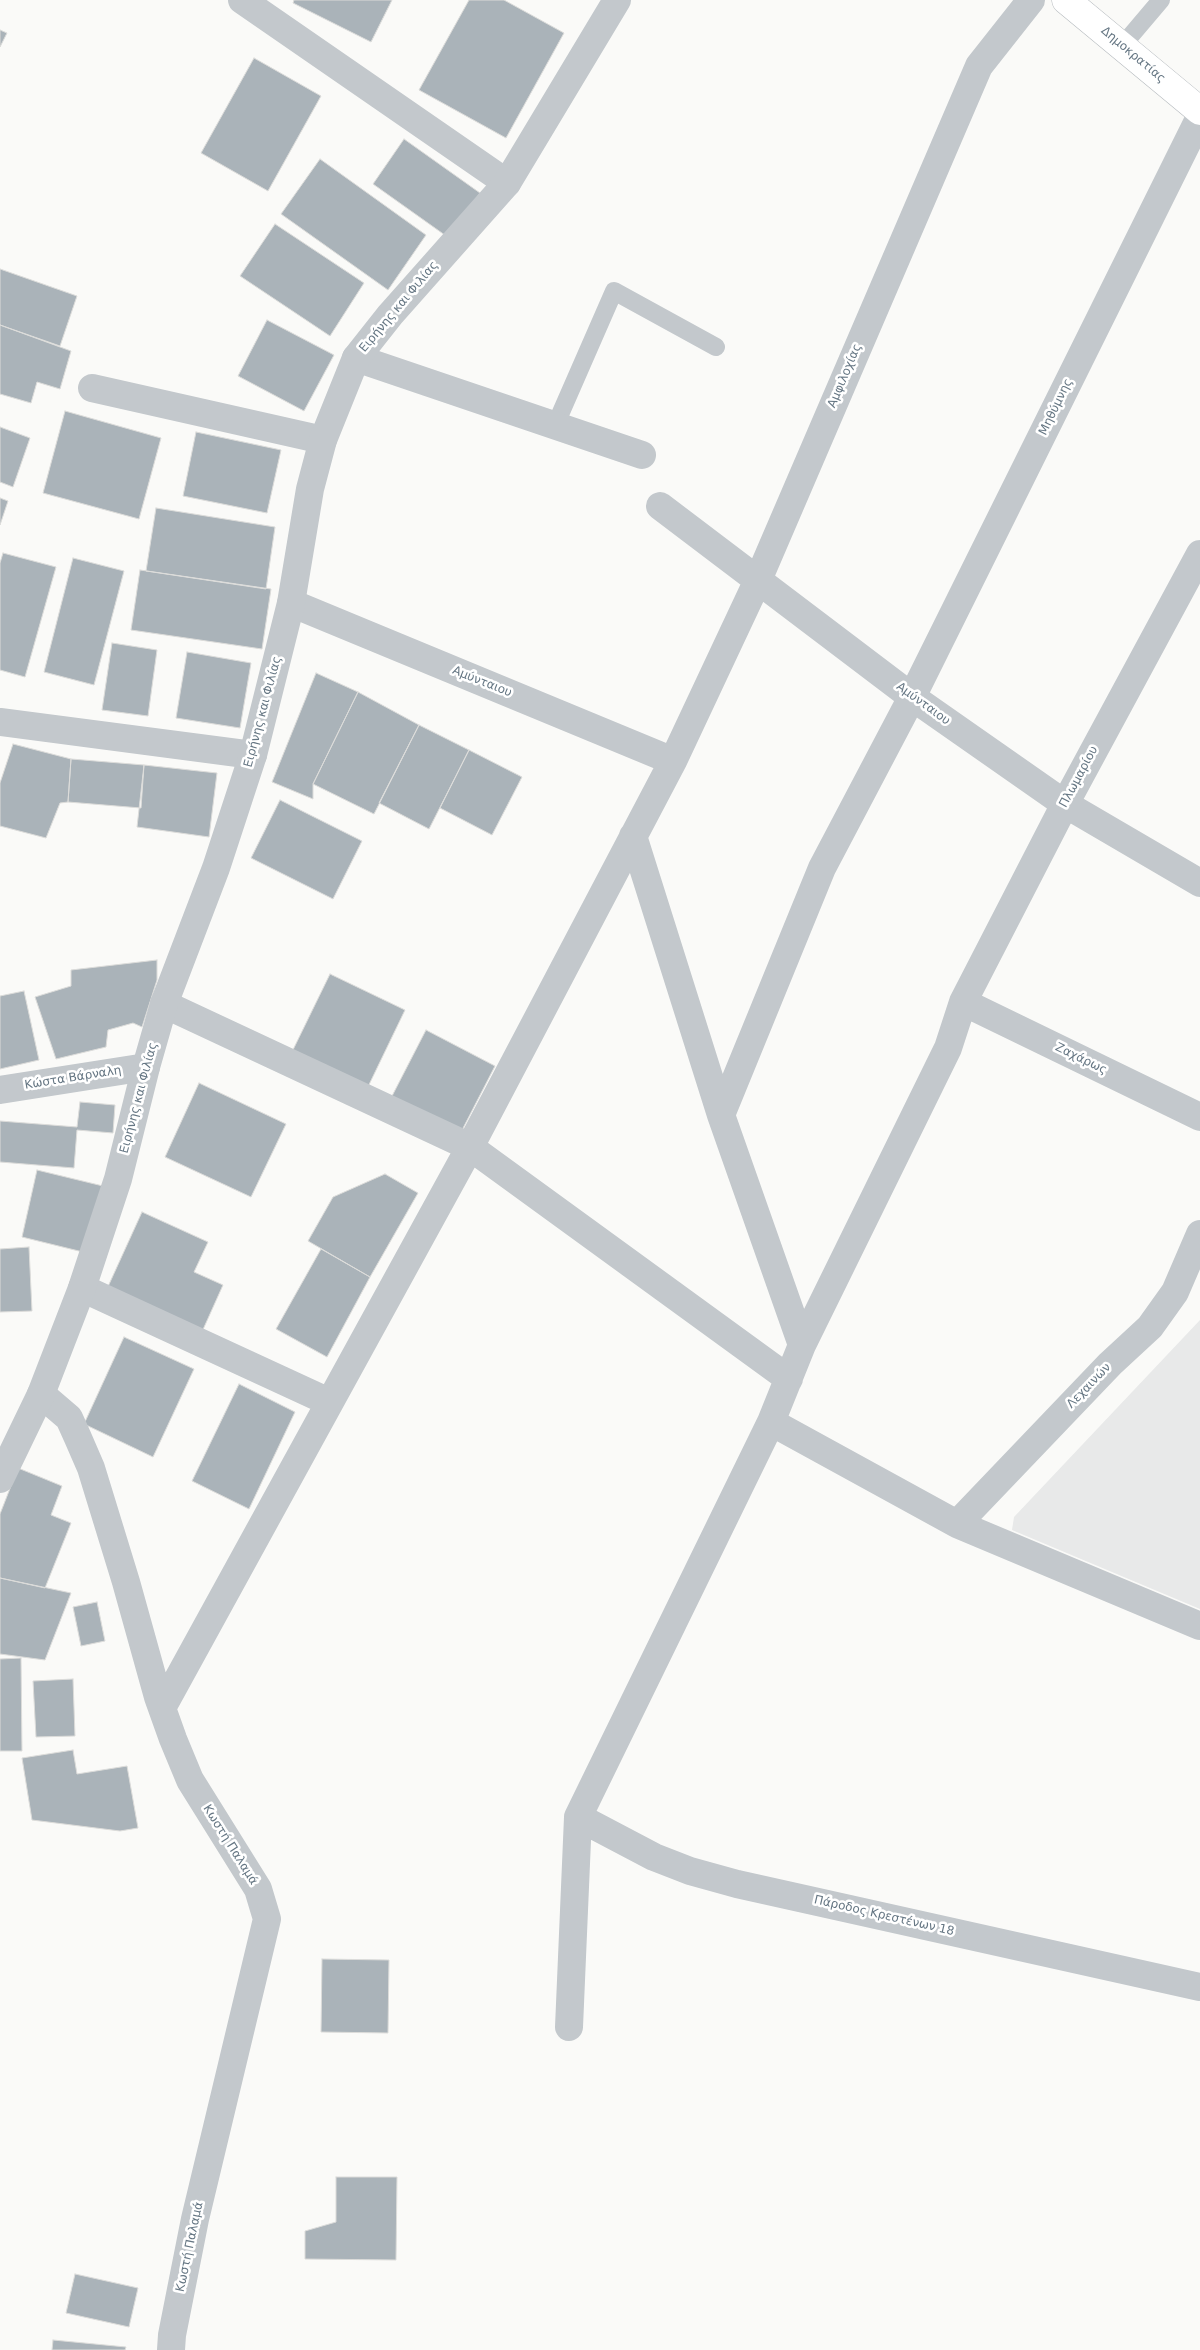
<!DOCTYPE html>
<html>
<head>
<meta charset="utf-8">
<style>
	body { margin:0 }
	canvas { display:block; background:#fafaf8 }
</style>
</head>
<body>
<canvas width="1200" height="2350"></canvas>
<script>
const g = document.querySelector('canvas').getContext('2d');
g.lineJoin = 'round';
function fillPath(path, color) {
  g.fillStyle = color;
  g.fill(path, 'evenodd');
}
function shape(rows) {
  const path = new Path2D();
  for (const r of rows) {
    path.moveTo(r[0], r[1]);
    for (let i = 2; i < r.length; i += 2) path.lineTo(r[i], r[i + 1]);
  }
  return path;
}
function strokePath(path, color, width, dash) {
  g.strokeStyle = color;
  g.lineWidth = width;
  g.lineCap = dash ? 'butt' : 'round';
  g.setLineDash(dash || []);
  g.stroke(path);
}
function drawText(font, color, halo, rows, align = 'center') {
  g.font = font + ' "DejaVu Sans",sans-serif';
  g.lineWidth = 5;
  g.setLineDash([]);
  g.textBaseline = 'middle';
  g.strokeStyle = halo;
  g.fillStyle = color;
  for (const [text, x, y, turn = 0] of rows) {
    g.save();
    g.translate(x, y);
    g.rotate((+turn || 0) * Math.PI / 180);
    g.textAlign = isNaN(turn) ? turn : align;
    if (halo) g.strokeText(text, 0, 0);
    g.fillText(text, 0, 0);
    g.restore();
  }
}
const built = shape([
	[1200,1320,1200,1609,1012,1530,1014,1517]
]);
const building = shape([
	[294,0,392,0,371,42,293,3,294,0],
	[469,0,504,0,564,33,506,138,419,90,469,0],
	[0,30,7,33,0,47,0,30],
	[254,58,321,96,268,191,201,153,254,58],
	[404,139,480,193,449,238,373,184,404,139],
	[320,159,426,235,388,290,281,214,320,159],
	[275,224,364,283,330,336,240,276,275,224],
	[0,269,77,296,60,346,0,325,0,269],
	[267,320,334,355,304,411,238,376,267,320],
	[0,325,71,351,60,389,37,382,31,403,0,394,0,325],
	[65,411,161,438,139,519,43,493,65,411],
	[0,427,30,438,13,487,0,482,0,427],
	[196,432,281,450,267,513,183,496,196,432],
	[0,498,8,501,0,525,0,498],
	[156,508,275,527,266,589,146,571,156,508],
	[3,553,56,567,25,677,0,670,0,563,3,553],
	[73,558,124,571,94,685,44,672,73,558],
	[140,570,271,589,262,649,131,630,140,570],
	[112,643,157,650,148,716,102,710,112,643],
	[187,652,251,663,240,728,176,718,187,652],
	[316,673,358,692,313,784,313,799,272,782,316,673],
	[358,692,419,725,374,814,313,784,358,692],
	[419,725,469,750,429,829,379,803,419,725],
	[13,744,71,759,68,802,60,803,46,838,0,826,0,783,13,744],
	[469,750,522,777,492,835,440,808,469,750],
	[71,759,144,765,141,808,68,802,71,759],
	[144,765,217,773,209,837,137,827,144,765],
	[280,800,362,841,333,899,251,858,280,800],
	[157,960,157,980,142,1027,133,1023,108,1030,106,1047,56,1059,35,997,71,986,71,970,157,960],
	[330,974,405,1010,364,1095,289,1058,330,974],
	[24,991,39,1060,0,1069,0,996,24,991],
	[426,1030,495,1066,460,1134,391,1098,426,1030],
	[199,1083,286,1124,251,1197,165,1157,199,1083],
	[80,1102,115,1105,113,1133,77,1130,74,1168,0,1162,0,1121,77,1127,80,1102],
	[37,1170,103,1186,87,1253,22,1237,37,1170],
	[385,1174,418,1193,370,1277,308,1241,333,1197,385,1174],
	[142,1212,208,1242,194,1272,223,1285,201,1334,106,1291,142,1212],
	[29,1247,32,1311,0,1312,0,1249,29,1247],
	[321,1249,370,1277,327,1357,276,1329,321,1249],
	[124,1337,194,1369,153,1457,84,1424,124,1337],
	[239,1384,295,1412,249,1509,192,1481,239,1384],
	[18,1468,62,1486,51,1515,71,1523,45,1588,0,1578,0,1514,18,1468],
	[0,1578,71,1593,45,1660,0,1654,0,1578],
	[97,1602,105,1641,81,1646,73,1607,97,1602],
	[21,1658,22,1751,0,1751,0,1659,21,1658],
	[73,1679,75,1736,36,1737,33,1681,73,1679],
	[73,1750,77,1774,127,1766,138,1828,120,1831,32,1820,22,1758,73,1750],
	[322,1959,389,1960,388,2033,321,2032,322,1959],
	[336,2177,397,2177,396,2260,305,2259,305,2231,336,2222,336,2177],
	[75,2274,138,2288,129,2327,66,2313,75,2274],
	[53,2340,126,2347,125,2350,52,2350,53,2340]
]);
const service = shape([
	[1122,46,1161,0],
	[555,426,614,291,716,347]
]);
const minor = shape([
	[242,0,507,183],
	[356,358,642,455],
	[92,388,323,440],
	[660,506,912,697,1065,804,1200,883],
	[291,603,673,761],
	[0,722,253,755],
	[633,836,721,1115,802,1345],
	[963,1002,1200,1117],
	[164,1004,470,1147,789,1379],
	[0,1090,146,1067],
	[721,1115,822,868,912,697,1200,117],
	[82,1288,329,1402],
	[41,1394,69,1418,78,1438,91,1468,126,1582,158,1697,173,1739,190,1780,258,1889,267,1919,195,2219,172,2335,171,2350],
	[771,1422,957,1524,1200,1626],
	[957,1524,1110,1364,1150,1327,1175,1292,1200,1234],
	[162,1708,470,1147,673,761,758,580,979,66,1031,0],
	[578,1817,654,1857,690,1871,737,1884,1200,1987],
	[569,2027,578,1817,771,1422,802,1345,948,1048,963,1002,1065,804,1200,554]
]);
const tertiary = shape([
	[0,1479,41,1394,82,1288,118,1179,146,1067,164,1004,216,868,253,755,291,603,310,489,323,440,356,358,390,315,507,183,617,0]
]);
const primary = shape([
	[1066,0,1200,111]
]);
const streetNames = [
	["Δημοκρατίας",1133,55,40],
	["Ειρήνης και Φιλίας",399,307,-50],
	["Αμφιλοχίας",845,376,-67],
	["Μηθύμνης",1056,407,-64],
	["Αμύνταιου",482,682,22],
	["Αμύνταιου",923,704,36],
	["Ειρήνης και Φιλίας",263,712,-75],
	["Πλωμαρίου",1079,777,-62],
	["Ζαχάρως",1081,1059,26],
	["Κώστα Βάρναλη",73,1078,-9],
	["Ειρήνης και Φιλίας",139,1098,-75],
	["Λεχαινών",1089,1386,-46],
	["Κωστή Παλαμά",230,1845,58],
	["Πάροδος Κρεστένων 18",884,1916,13],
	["Κωστή Παλαμά",190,2247,-78]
];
fillPath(built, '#e8e9e9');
fillPath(building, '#aab3b9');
strokePath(building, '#dcdcda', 1);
strokePath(primary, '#b5babe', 29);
strokePath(service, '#c3c8cc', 18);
strokePath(minor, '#c3c8cc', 28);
strokePath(tertiary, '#c3c8cc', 28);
strokePath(primary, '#fff', 28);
drawText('12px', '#657683', '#fff', streetNames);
</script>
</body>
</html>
